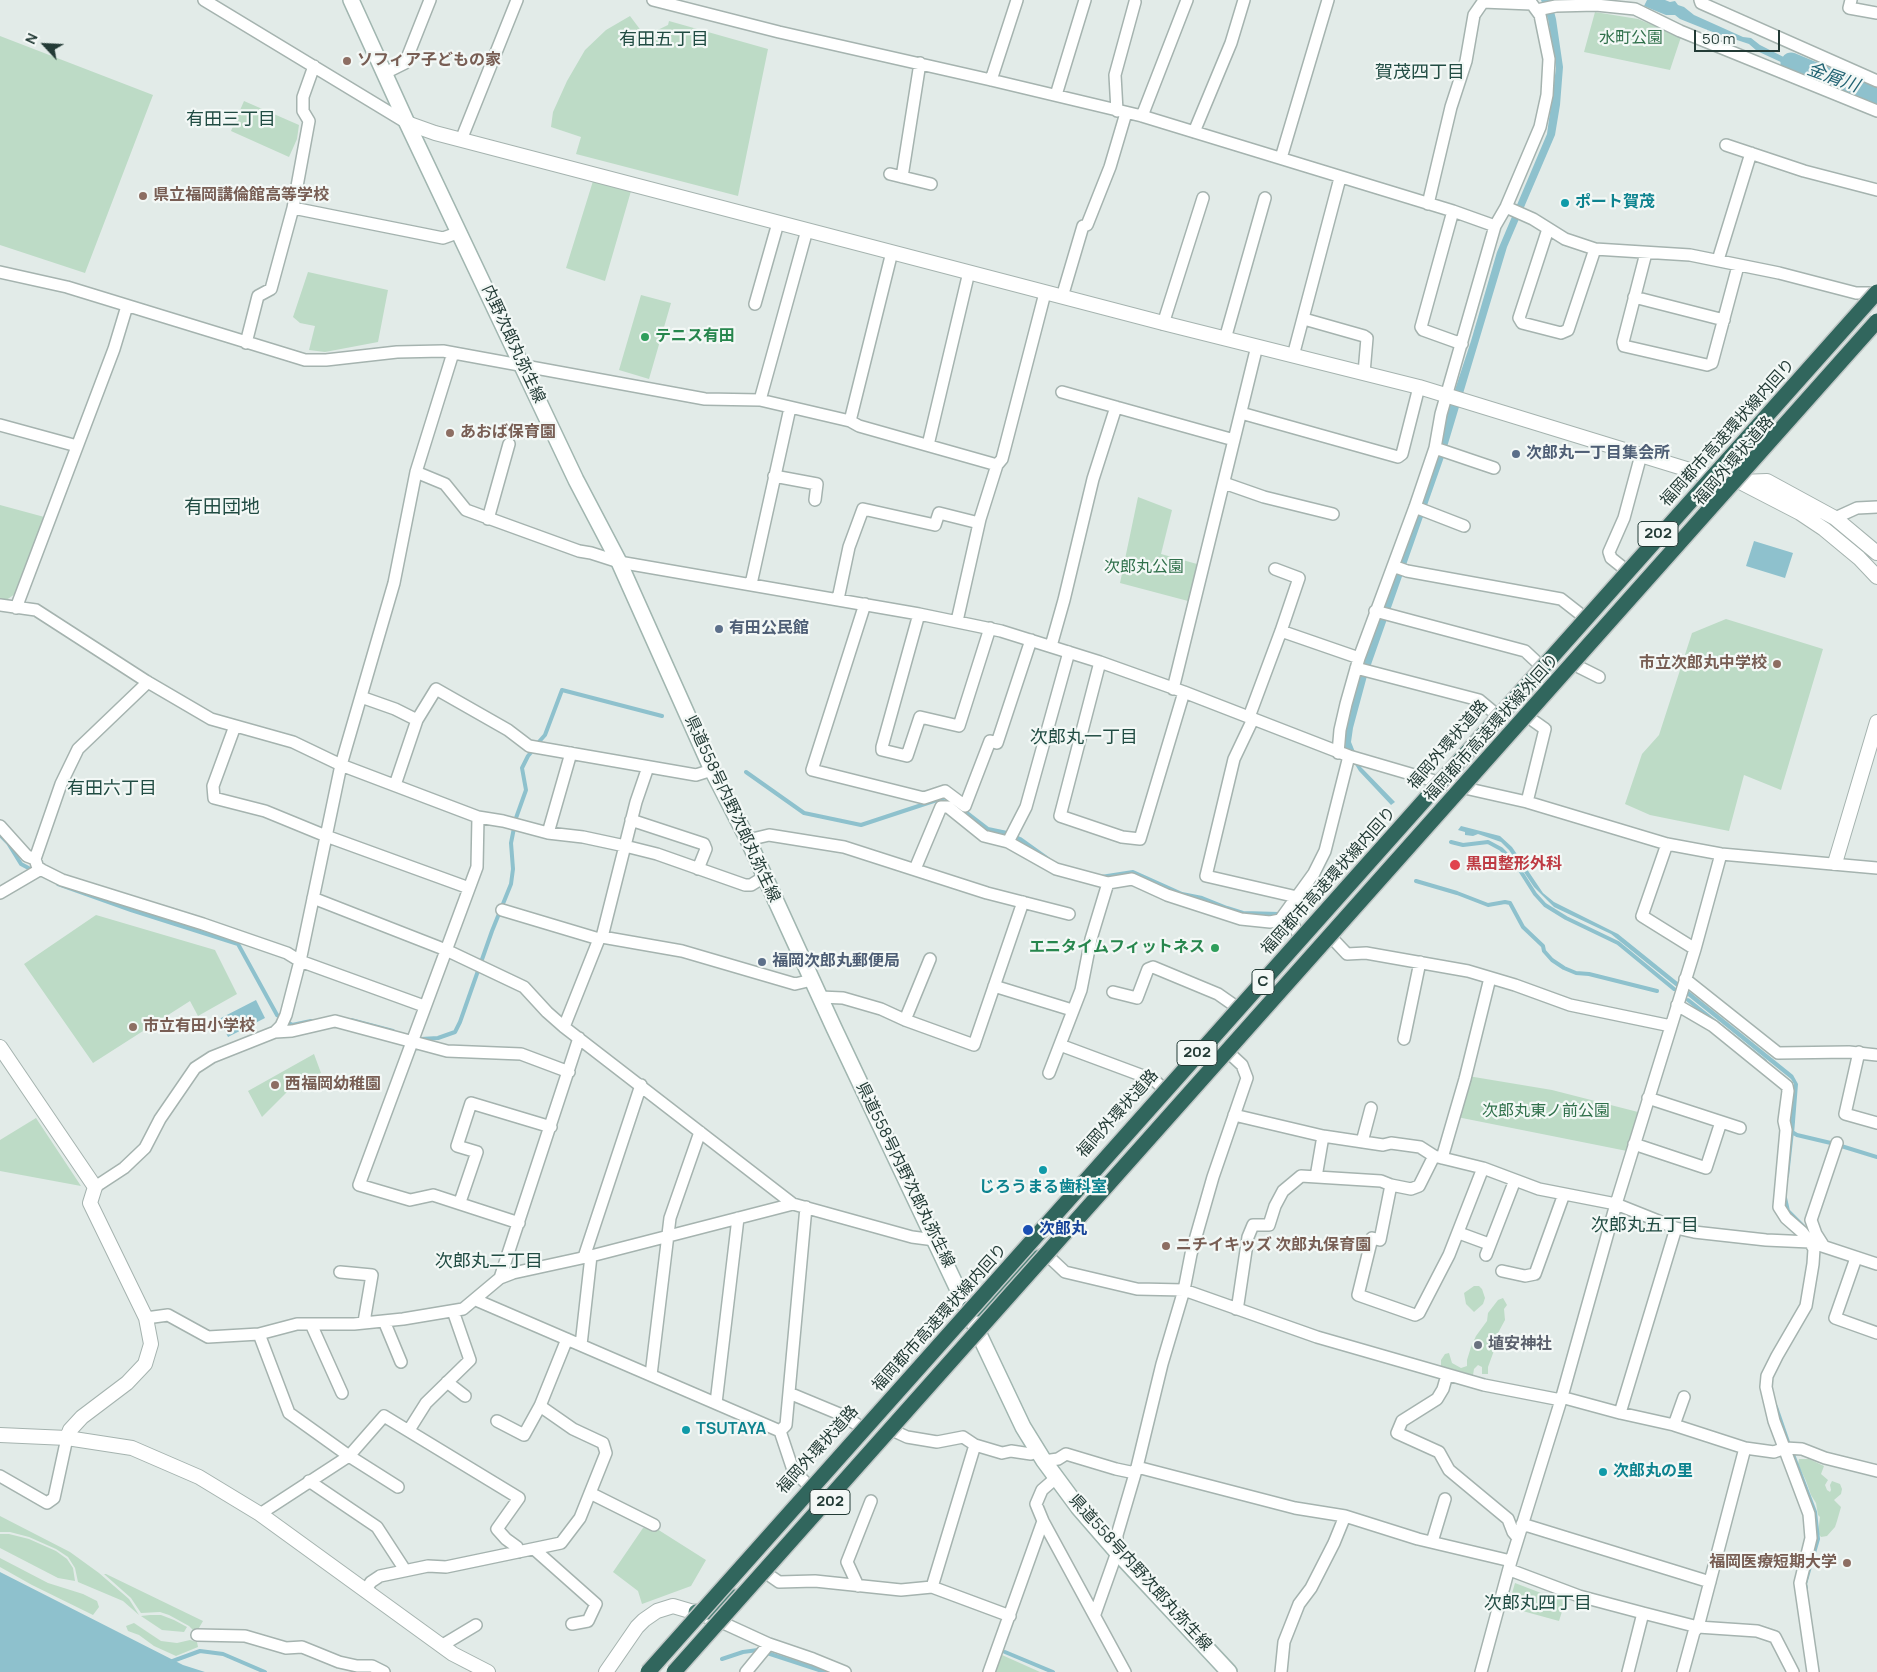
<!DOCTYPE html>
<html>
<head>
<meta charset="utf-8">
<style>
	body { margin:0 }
	#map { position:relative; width:1877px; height:1672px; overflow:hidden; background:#e2ebe8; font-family:Manrope,sans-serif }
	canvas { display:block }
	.north { position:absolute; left:20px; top:20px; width:50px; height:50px; -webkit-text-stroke:4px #f3f8f6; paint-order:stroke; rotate:295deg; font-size:14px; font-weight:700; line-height:20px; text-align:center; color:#233b36 }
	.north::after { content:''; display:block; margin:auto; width:18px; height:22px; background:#233b36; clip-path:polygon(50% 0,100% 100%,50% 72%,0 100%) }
	.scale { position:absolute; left:1694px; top:30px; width:86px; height:22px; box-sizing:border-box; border:2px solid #233b36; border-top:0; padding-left:6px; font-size:15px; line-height:18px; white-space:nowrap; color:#233b36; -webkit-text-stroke:4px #f3f8f6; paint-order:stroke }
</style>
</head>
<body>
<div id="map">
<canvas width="1877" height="1672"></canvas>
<div class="north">N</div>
<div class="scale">50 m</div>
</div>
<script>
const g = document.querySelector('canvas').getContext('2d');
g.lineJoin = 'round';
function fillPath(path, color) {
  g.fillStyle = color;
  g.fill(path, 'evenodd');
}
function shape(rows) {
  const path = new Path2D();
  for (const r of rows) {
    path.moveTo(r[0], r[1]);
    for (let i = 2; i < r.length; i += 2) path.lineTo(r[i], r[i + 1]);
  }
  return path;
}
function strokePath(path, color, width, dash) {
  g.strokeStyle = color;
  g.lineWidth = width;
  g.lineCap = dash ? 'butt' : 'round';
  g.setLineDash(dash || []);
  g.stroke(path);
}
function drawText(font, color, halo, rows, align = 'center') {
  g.font = font + ' Manrope,"Noto Sans JP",sans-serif';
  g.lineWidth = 4.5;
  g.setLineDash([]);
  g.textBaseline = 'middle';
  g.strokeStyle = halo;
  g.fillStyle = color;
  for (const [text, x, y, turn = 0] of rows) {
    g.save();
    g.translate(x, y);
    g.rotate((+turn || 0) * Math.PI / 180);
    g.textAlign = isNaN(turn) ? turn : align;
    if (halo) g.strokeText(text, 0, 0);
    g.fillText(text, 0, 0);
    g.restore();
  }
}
const green = shape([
	[1595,12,1638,19,1681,37,1670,70,1584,52],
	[630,16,645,36,668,25,669,21,768,49,738,196,576,154,581,137,551,127,553,112,567,81,585,50,606,30],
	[0,36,153,95,85,273,0,245],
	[244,101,299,125,297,139,289,157,231,131],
	[593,181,631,191,605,281,566,268],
	[308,272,388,290,378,342,325,352,309,350,315,326,300,323,293,317],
	[641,295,671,303,649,379,619,370],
	[1138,497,1172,510,1161,554,1197,564,1188,601,1120,583],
	[0,505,48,518,22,589,5,601,0,601],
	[1726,619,1823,649,1781,790,1744,775,1729,831,1650,815,1625,804,1642,754,1659,735,1692,633],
	[96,915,215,950,237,994,198,1016,190,1001,93,1063,24,964],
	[314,1054,321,1073,289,1090,262,1117,248,1091],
	[1468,1076,1552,1090,1638,1112,1627,1151,1457,1117],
	[36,1118,81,1186,0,1171,0,1140],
	[1474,1286,1479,1286,1482,1289,1485,1298,1483,1304,1474,1312,1466,1304,1464,1293],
	[1503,1298,1507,1305,1504,1309,1505,1320,1498,1333,1499,1337,1488,1367,1488,1374,1482,1374,1482,1367,1478,1365,1474,1369,1473,1375,1441,1366,1441,1360,1445,1354,1449,1353,1452,1363,1461,1368,1467,1366,1467,1360,1471,1347,1476,1336,1487,1321,1488,1313,1498,1300],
	[1799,1459,1809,1459,1824,1466,1821,1474,1828,1480,1825,1485,1827,1490,1830,1492,1831,1490,1830,1485,1832,1481,1840,1484,1842,1489,1841,1494,1834,1500,1841,1507,1837,1521,1835,1527,1827,1536,1821,1537,1818,1533,1820,1517,1818,1515,1816,1503,1811,1495,1806,1481,1798,1464],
	[0,1516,70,1552,99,1573,129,1599,139,1615,123,1601,78,1582,75,1568,68,1557,56,1549,29,1537,10,1532,0,1532],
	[643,1528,657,1529,706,1560,691,1586,642,1604,638,1591,613,1572],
	[0,1534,9,1534,29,1539,56,1551,67,1559,73,1568,75,1581,58,1578,0,1548],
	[0,1558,48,1583,83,1594,97,1601,99,1607,93,1615,32,1585,0,1567],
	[104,1574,106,1574,203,1621,196,1633,189,1626,169,1615,160,1612,141,1613,131,1598],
	[1515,1583,1541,1593,1566,1599,1559,1621,1508,1607],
	[150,1615,161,1615,174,1620,187,1627,184,1632,162,1630,141,1616],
	[134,1623,161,1641,177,1643,190,1640,197,1642,198,1647,176,1656,154,1646,139,1635,128,1631,126,1626],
	[1002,1655,1040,1672,995,1672]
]);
const water = shape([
	[1541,0,1551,0,1556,19,1563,67,1560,105,1555,135,1507,247,1444,457,1367,676,1353,728,1351,742,1361,767,1395,802,1391,805,1359,771,1345,748,1346,728,1364,662,1441,439,1450,405,1471,341,1497,252,1547,134,1556,68,1548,19],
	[1647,0,1665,0,1670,2,1675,1,1678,5,1684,7,1694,15,1743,37,1751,38,1760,45,1821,76,1798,70,1757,51,1749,44,1710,31,1680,19,1675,15,1666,15,1651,9,1644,6],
	[1754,541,1793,553,1785,578,1746,566],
	[1461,826,1500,836,1512,847,1543,893,1554,902,1618,934,1793,1075,1798,1084,1794,1134,1790,1135,1794,1084,1791,1079,1611,934,1554,907,1534,887,1509,850,1501,842,1478,834,1473,836,1465,835,1465,832,1458,830],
	[256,1000,265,1018,228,1037,219,1019],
	[0,1572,183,1665,205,1672,0,1672]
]);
const stream = shape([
	[537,744,545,735,562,690,662,716],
	[746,772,804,813,861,825,946,797,948,799],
	[962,809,988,829,1007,833,1020,839,1048,859],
	[0,835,8,843,21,864,34,871],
	[1451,842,1463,845,1488,842,1501,849,1516,864,1535,894,1545,905,1566,918,1618,943,1674,989],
	[1101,877,1133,872,1182,894,1202,898,1227,908,1243,913,1279,914],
	[1416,881,1457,893,1488,905,1505,902,1510,903,1523,927,1543,946,1544,951,1552,960,1564,968,1576,973,1589,974,1657,991],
	[58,884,131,910,238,944,277,1015,292,1025,311,1021],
	[1688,1000,1765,1061],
	[351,1020,393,1031],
	[421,1039,438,1038,455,1032,460,1022,492,931,511,884,513,869,511,843,516,818,526,790,522,768,528,756,533,750],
	[1791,1108,1790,1121,1793,1121],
	[1792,1132,1797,1135,1835,1144],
	[1838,1145,1877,1157],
	[1787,1176,1792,1131],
	[1785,1198,1788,1211,1803,1226],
	[1776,1407,1789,1445],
	[1792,1452,1815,1512,1818,1539,1805,1584,1806,1588],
	[1005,1652,1053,1672],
	[722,1659,743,1652,758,1650,825,1672],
	[170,1662,200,1651,223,1654,265,1672]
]);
const river = shape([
	[1791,63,1827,78,1846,82,1877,95]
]);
const minor = shape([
	[204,0,407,123],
	[653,0,779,32,991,80,1142,116,1453,211,1495,226],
	[1700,0,1701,3,1877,81],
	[1851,0,1849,8,1877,13],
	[1537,10,1556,6,1596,5,1635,9,1680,31,1877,111],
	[385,73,405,63,430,0],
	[991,80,1017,0],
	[1056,95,1085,0],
	[1117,111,1115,75,1135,2],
	[1142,116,1187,0],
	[1194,132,1231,43,1244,0],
	[461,140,517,0],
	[1726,145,1804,171,1877,190],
	[1281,158,1328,0],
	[890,174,931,184],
	[902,177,920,63],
	[1428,204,1451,107,1466,61,1474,15,1483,2,1531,4],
	[1506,207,1533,219,1565,239,1595,249,1690,255,1779,273,1856,293,1870,293],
	[293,208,443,238,460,232],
	[1453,211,1421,327,1423,330,1462,344],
	[1548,229,1519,318,1522,323,1561,333,1568,330,1595,249],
	[1646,253,1623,342,1624,346,1707,365,1712,363,1738,266],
	[1718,260,1751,153],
	[0,272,67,287,305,360,326,360,397,352,443,351,705,399,760,400,850,421,859,426,997,465],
	[1062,297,1083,226,1087,225,1110,167,1126,113],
	[1634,297,1724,320],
	[755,304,778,223],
	[1304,319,1364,336,1367,338,1364,373],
	[1163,324,1203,198],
	[1225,339,1265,198],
	[246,343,258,296,271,289,293,208,309,121,303,111,303,97,314,66],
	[1293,356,1340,178],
	[1062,392,1234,440],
	[760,400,807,230],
	[1241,413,1398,457,1402,454,1419,387],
	[850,421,892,252],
	[0,425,77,446],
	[928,445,969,272],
	[1435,448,1494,468],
	[416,472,445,484,466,510,579,551,591,553,619,562,919,614,1001,631,1100,662,1184,692,1349,756,1438,782,1527,802,1667,844,1721,854,1877,868],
	[774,476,817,484,815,500],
	[1224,483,1264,497,1333,514],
	[1415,507,1464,526],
	[1835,518,1857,508,1877,507],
	[488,519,509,444],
	[1393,566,1407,571,1561,599,1584,617],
	[1626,570,1611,558,1609,552,1624,518,1641,455],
	[751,584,790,408],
	[838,599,849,547,863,509,935,525,939,513,979,523],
	[865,604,812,770,924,798,945,791,965,806,990,741,997,743,1031,640],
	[0,605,36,610,146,681,211,719,293,742,341,765,478,817,503,821,548,833,583,837,625,846,657,854,745,885,751,885,764,877],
	[16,608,114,349,127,306],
	[1375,611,1525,651,1541,666],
	[919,614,882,747,882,750,907,756,920,717,959,726,990,628],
	[957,621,980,519,997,465,1002,459,1045,293],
	[1281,631,1359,658],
	[1051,646,1064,600,1093,479,1116,407],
	[1100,662,1060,816,1122,837,1140,839,1184,692],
	[1575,665,1599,677],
	[1356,668,1479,700,1497,715],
	[1173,689,1257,346],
	[361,697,395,709,417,720,436,689,508,730,529,746,696,775,712,770],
	[1249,717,1281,631,1299,578,1275,569],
	[1253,719,1234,759,1206,876,1297,897],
	[235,726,213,786,214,798,265,811,326,836,469,888],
	[1338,753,1340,730,1346,704,1359,658,1415,507,1435,448,1441,414,1495,226,1506,207,1540,127,1547,95,1549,59,1540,15,1529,0],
	[395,785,417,720],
	[1527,802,1545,729,1528,717],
	[478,817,477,867,359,1185,410,1200,433,1195,519,1223],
	[631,820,704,844,706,849,698,869],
	[0,826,27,856,35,859,38,868,62,880,203,924,287,953,300,961,424,1006],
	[548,833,571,753],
	[748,840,769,835,844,847,987,893,1069,914],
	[1008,842,1026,807,1069,652],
	[1667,844,1642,916,1695,949],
	[35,859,61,784,78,749,148,682],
	[915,869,941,807,948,807,984,836,1008,842,1056,869,1108,883,1132,879,1167,895,1241,919,1270,922,1280,920,1314,873,1325,851,1349,756],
	[0,893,41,869],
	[313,898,446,950,524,987,547,1012,564,1027,793,1204,912,1237,935,1240],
	[502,910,599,939],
	[1286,912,1300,937],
	[602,937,636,802,648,767],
	[1331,937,1347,954,1366,953,1468,971,1515,985,1570,1005,1671,1026],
	[1685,979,1778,1053,1849,1052,1877,1055],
	[994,986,1072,1010],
	[1113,992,1137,998,1148,969,1153,967,1218,994,1238,1008],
	[820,997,843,998,881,1009,905,1020,974,1045,1023,902],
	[1677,1005,1713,1026,1787,1086,1788,1091,1784,1121,1786,1130,1779,1207,1786,1218,1802,1232,1810,1242,1814,1249,1813,1264,1806,1306,1777,1356,1767,1376,1766,1387,1774,1421,1809,1514,1811,1538,1800,1583,1813,1672],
	[905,1020,930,959],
	[564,1027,599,939,602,937,682,951,795,984,812,980],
	[275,1032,281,1026,286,1015,300,961,341,765,394,583,416,472,453,353],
	[1404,1039,1420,962],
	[1060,1045,1154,1080,1164,1089],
	[1859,1052,1845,1114,1877,1123],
	[1049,1073,1081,990,1091,939,1108,883],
	[1648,1098,1740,1128],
	[1234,1115,1323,1136,1383,1145,1391,1143,1420,1147,1434,1156,1483,1168,1539,1189,1616,1204,1676,1228,1694,1232,1766,1240,1810,1242,1877,1264],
	[1362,1142,1371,1108],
	[1634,1144,1706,1168,1721,1122],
	[1434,1156,1419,1186,1411,1189,1391,1185,1380,1240,1372,1238,1358,1295,1415,1315,1419,1313,1449,1255,1483,1168],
	[1442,1158,1465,1079,1490,978],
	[1316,1177,1323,1136],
	[95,1187,124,1168,145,1148,160,1119,195,1068,212,1057,275,1032,292,1031,335,1021,447,1051,521,1054,569,1072],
	[460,1202,477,1152,457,1146,471,1103,551,1127],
	[1459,1233,1489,1244],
	[1823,1245,1816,1234,1811,1220,1837,1143],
	[1047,1255,1065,1272,1137,1289,1184,1290,1317,1337,1484,1385,1561,1400],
	[1486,1255,1515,1180],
	[584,1257,641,1085],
	[1856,1258,1835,1318,1877,1333],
	[1502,1271,1525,1276,1535,1274,1564,1194],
	[340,1272,372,1275,364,1322],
	[500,1278,579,1038],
	[476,1300,780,1431,793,1470,809,1486],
	[1236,1309,1238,1304,1248,1237,1253,1225,1269,1225,1275,1206,1283,1191,1301,1176,1381,1181,1391,1185],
	[146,1318,168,1315,208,1337,259,1334,297,1324,354,1324,403,1319,463,1309,500,1278,513,1273,591,1256,793,1204],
	[384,1321,401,1362],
	[311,1324,342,1393],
	[259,1334,289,1413,349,1456,398,1487],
	[581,1345,591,1256],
	[651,1375,670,1218,700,1132],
	[1447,1375,1443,1389,1437,1399,1402,1421,1397,1433,1439,1452,1449,1470,1508,1519,1513,1532,1518,1538],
	[447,1382,465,1396],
	[789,1393,842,1415,861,1427],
	[1561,1397,1620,1413,1674,1425,1745,1448,1774,1452,1785,1448,1802,1449,1825,1458,1877,1471],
	[716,1403,738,1218],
	[1620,1413,1676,1228],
	[497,1421,524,1435,540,1406,567,1339],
	[1674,1425,1684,1397],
	[409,1430,426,1403,470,1360,453,1311],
	[780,1431,786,1425,806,1207],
	[894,1431,907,1437,937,1442,963,1437,975,1445,1002,1453,1011,1451,1031,1454,1038,1451],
	[1044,1461,1058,1459,1066,1454,1116,1469,1135,1473],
	[1137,1467,1295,1508,1345,1516,1418,1539,1511,1561],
	[0,1476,47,1503,54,1498,67,1438],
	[1057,1477,1042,1490,1036,1504,1043,1521,1125,1672],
	[309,1481,377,1527,405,1570],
	[590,1493,654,1525],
	[260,1514,349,1456,384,1416,519,1498,497,1529,506,1539,517,1547,519,1552],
	[1522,1524,1710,1582],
	[1432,1542,1445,1499],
	[534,1549,596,1604,588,1621,572,1624],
	[1510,1570,1579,1596,1643,1613],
	[766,1573,779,1582,815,1581,901,1590,932,1587,1010,1616],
	[858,1586,847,1562,871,1501],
	[932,1587,975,1445],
	[365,1591,371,1582,380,1576,428,1566,446,1567,561,1543,580,1518,606,1453,603,1443,573,1429,540,1406],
	[1095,1614,1117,1552,1117,1535,1137,1467,1162,1364,1184,1290,1191,1254,1213,1177,1247,1078,1242,1065,1228,1052],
	[721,1622,769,1644,813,1659,845,1672],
	[197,1635,245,1636,286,1648,302,1647,339,1662,357,1666,372,1666,384,1672],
	[441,1646,476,1625],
	[746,1672,769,1644],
	[989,1672,1043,1521],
	[1281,1672,1284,1642,1299,1604,1311,1588,1334,1543,1345,1516],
	[1481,1672,1511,1561,1561,1400,1616,1204,1695,949,1721,854],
	[1628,1672,1643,1613,1698,1627,1757,1631,1775,1637,1793,1672],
	[1683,1672,1694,1632,1698,1627,1745,1448]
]);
const tertiary = shape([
	[407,123,435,133,1167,324,1419,387,1709,476,1740,482,1767,481,1835,518,1877,553],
	[1740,482,1800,513,1824,529,1859,558,1877,577],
	[1835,863,1877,722],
	[0,1047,95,1187,90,1203,146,1318,151,1344,145,1364,127,1383,82,1417,70,1430,67,1438],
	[0,1435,67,1438,132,1448,199,1477,260,1514,453,1654,488,1672],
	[606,1672,637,1627,644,1620,657,1611,673,1606,707,1616]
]);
const secondary = shape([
	[351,0,407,123,576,480,619,562,712,770,748,840,834,1028,1023,1427,1044,1461,1078,1507,1117,1552,1229,1672]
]);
const trunk = shape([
	[969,1308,978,1309,989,1301,1022,1263,1047,1255],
	[696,1612,710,1612,724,1608,734,1597]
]);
const motorwayBridge = shape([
	[648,1672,1877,292],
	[674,1672,1877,321]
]);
const markers = [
	[347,61,5,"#8d6e63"],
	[143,196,5,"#8d6e63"],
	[1565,203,5,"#0f9aa8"],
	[645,337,5,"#2e9e5b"],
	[450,433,5,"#8d6e63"],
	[1516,454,5,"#5c6f8a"],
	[719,629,5,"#5c6f8a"],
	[1777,664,5,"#8d6e63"],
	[1455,865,6,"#e0444e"],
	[1215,948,5,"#2e9e5b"],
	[762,962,5,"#5c6f8a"],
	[133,1027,5,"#8d6e63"],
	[275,1085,5,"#8d6e63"],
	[1043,1170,5,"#0f9aa8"],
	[1028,1230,6,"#1a4fb4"],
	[1166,1246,5,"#8d6e63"],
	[1478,1345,5,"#6b7280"],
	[686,1430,5,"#0f9aa8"],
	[1603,1472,5,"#0f9aa8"],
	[1847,1563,5,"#8d6e63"]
];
const shields = [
	[1658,534,40],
	[1263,982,22],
	[1197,1053,40],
	[830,1502,40]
];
const shieldNames = [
	["202",1658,534],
	["C",1263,982],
	["202",1197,1053],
	["202",830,1502]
];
const parkNames = [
	["水町公園",1631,39],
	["次郎丸公園",1144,568],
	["次郎丸東ノ前公園",1546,1112]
];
const educationNames = [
	["ソフィア子どもの家",357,61],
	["県立福岡講倫館高等学校",153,196],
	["あおば保育園",460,433],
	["市立次郎丸中学校",1767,664,"right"],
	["市立有田小学校",143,1027],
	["西福岡幼稚園",285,1085],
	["ニチイキッズ 次郎丸保育園",1176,1246],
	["福岡医療短期大学",1837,1563,"right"]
];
const cultureNames = [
	["ポート賀茂",1575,203],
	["じろうまる歯科室",1043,1188,"center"],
	["TSUTAYA",696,1430],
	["次郎丸の里",1613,1472]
];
const leisureNames = [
	["テニス有田",655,337],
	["エニタイムフィットネス",1205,948,"right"]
];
const streetNames = [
	["内野次郎丸弥生線",513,344,65],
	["福岡都市高速環状線内回り",1728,433,-48],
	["福岡外環状道路",1734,461,-49],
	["福岡都市高速環状線外回り",1492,728,-48],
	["福岡外環状道路",1448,745,-49],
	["県道558号内野次郎丸弥生線",732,809,65],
	["福岡都市高速環状線内回り",1329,881,-48],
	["福岡外環状道路",1118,1114,-48],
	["県道558号内野次郎丸弥生線",905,1175,64],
	["福岡都市高速環状線内回り",940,1318,-48],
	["福岡外環状道路",818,1450,-48],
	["県道558号内野次郎丸弥生線",1140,1573,48]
];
const serviceNames = [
	["次郎丸一丁目集会所",1526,454],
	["有田公民館",729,629],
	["福岡次郎丸郵便局",772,962]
];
const healthNames = [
	["黒田整形外科",1466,865]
];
const transitNames = [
	["次郎丸",1039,1230]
];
const worshipNames = [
	["埴安神社",1488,1345]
];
const neighbourhoodNames = [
	["有田五丁目",664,40],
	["賀茂四丁目",1420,73],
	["有田三丁目",231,120],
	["次郎丸一丁目",1084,738],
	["有田六丁目",112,789],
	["次郎丸五丁目",1645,1226],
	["次郎丸二丁目",489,1262],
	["次郎丸四丁目",1538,1604]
];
const waterNames = [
	["金屑川",1833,78,20]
];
const quarterNames = [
	["有田団地",222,508]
];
fillPath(green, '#bddbc6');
fillPath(water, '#8ec1cd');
strokePath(stream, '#8ec1cd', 4);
strokePath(river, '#8ec1cd', 21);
strokePath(minor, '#a5b3af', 14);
strokePath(tertiary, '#a5b3af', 16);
strokePath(secondary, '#a1b6b0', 18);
strokePath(trunk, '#c1c8c7', 18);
strokePath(minor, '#fff', 11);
strokePath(tertiary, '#fff', 14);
strokePath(secondary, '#fff', 15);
strokePath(trunk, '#4e8278', 15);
strokePath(motorwayBridge, '#c1c8c7', 18, []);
strokePath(motorwayBridge, '#31665d', 15);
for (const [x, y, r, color] of markers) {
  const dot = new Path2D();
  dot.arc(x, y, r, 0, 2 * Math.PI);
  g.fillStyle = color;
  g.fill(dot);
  strokePath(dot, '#f3f8f6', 2);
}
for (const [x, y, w] of shields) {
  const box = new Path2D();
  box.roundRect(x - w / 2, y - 12.5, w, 25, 4);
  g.fillStyle = '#f3f8f6';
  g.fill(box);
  strokePath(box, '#233b36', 1);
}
drawText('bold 15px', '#233b36', null, shieldNames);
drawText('16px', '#30704b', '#f3f8f6', parkNames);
drawText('bold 16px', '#785e54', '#f3f8f6', educationNames, 'left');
drawText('bold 16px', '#0d838f', '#f3f8f6', cultureNames, 'left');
drawText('bold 16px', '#27864d', '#f3f8f6', leisureNames, 'left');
drawText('16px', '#233b36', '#f3f8f6', streetNames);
drawText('bold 16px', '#4e5e75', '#f3f8f6', serviceNames, 'left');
drawText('bold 16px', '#be3a42', '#f3f8f6', healthNames, 'left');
drawText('bold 16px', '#164399', '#f3f8f6', transitNames, 'left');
drawText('bold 16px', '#5b616d', '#f3f8f6', worshipNames, 'left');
drawText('18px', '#214c43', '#f3f8f6', neighbourhoodNames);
drawText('italic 18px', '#216373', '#f3f8f6', waterNames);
drawText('19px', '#214c43', '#f3f8f6', quarterNames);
</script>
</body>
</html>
